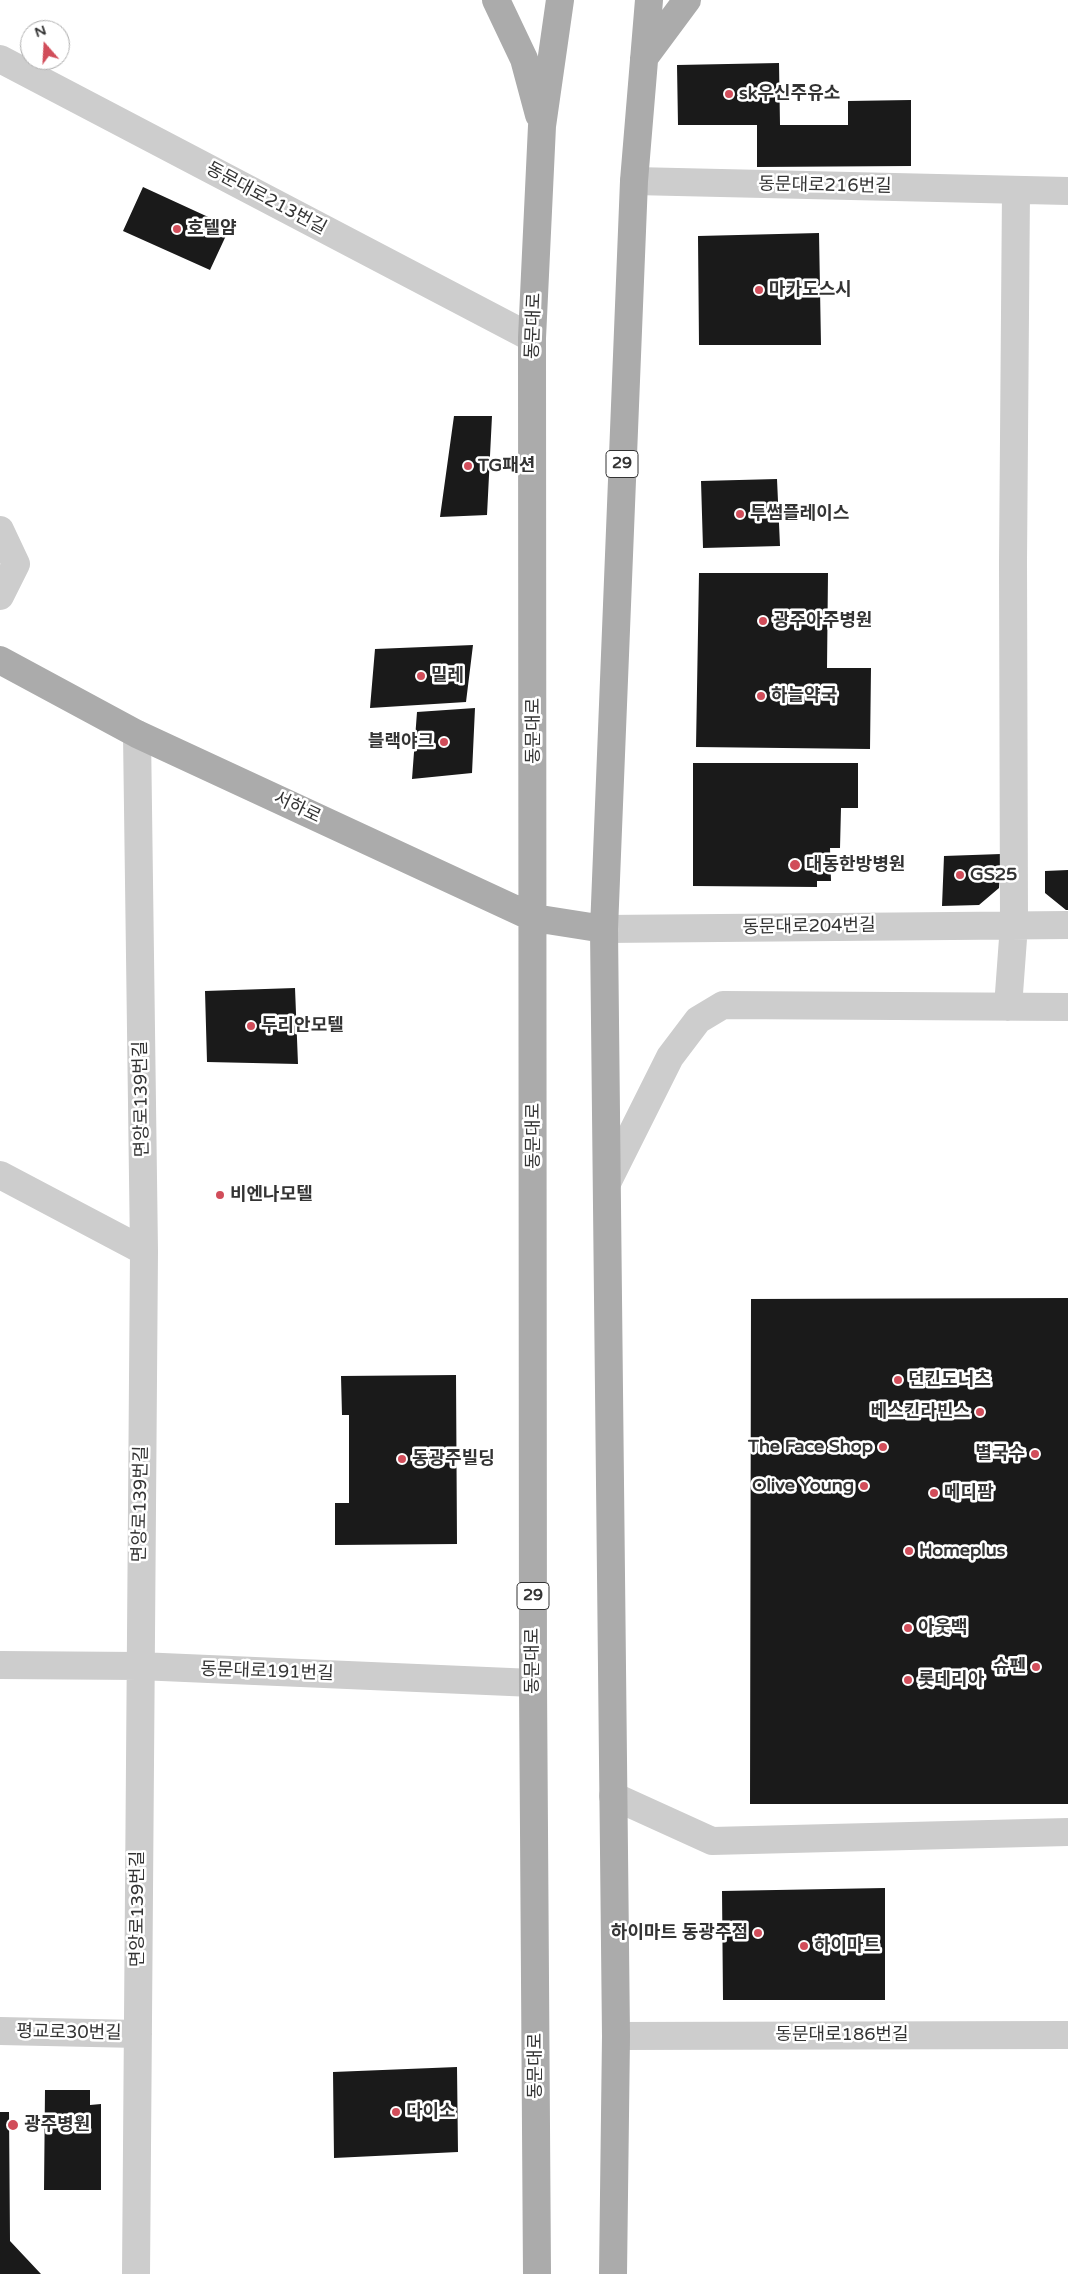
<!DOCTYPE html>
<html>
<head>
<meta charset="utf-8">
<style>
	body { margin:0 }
	#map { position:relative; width:1068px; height:2274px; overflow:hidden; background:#fff; font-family:"Varela Round",sans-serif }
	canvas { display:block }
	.north { position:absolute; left:20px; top:20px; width:50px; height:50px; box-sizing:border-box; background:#fff; border:1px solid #adadad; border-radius:50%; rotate:341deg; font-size:14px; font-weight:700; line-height:20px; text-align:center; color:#333 }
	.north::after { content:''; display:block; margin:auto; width:18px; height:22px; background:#d14d5a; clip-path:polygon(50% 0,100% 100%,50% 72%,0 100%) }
</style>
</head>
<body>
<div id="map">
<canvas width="1068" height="2274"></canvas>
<div class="north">N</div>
</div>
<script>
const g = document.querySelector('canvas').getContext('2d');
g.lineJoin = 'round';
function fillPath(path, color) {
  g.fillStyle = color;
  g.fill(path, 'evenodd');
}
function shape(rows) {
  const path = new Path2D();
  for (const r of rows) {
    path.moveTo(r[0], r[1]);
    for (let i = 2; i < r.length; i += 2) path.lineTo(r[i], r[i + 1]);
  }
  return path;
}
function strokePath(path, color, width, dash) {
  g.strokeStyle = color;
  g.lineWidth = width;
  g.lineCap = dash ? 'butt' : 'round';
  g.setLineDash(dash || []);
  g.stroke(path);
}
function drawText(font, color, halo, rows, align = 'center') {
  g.font = font + ' "Varela Round","Noto Sans KR",sans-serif';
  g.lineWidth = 5;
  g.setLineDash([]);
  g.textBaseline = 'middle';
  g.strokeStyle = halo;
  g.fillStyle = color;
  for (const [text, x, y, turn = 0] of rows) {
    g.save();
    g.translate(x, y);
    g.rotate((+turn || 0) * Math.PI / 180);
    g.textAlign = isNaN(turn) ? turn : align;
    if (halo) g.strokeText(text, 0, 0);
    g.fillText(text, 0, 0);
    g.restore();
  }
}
const building = shape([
	[779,63,780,125,848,125,848,101,911,100,911,166,757,167,757,125,678,125,677,65],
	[143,187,230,227,210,270,123,231],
	[819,233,821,345,699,345,698,236],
	[454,416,492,416,487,515,440,517],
	[777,479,780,546,703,548,701,481],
	[699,573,828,573,827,668,871,668,870,749,696,747],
	[473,645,466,702,370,708,375,649],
	[475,708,472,773,412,779,417,712],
	[693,763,858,763,858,808,841,808,840,848,830,848,831,881,817,881,817,887,693,886],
	[1001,854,999,888,979,905,942,906,944,856],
	[1068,870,1068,910,1066,910,1045,893,1045,871],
	[295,988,298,1064,207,1062,205,991],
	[1068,1298,1068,1804,750,1804,751,1299],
	[456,1375,457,1544,335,1545,335,1503,349,1503,349,1415,342,1415,341,1376],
	[885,1888,885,2000,723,2000,722,1891],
	[457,2067,458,2152,334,2158,333,2072],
	[45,2090,90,2090,90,2105,101,2104,101,2190,44,2190],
	[0,2112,9,2112,10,2241,41,2274,0,2274]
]);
const minor = shape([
	[0,59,532,338],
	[634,181,1068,191],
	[0,530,16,564,0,596],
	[604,929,1068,925],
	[1008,1007,1014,925,1013,561,1016,190],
	[0,1175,144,1251],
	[607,1183,670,1057,698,1020,723,1005,1068,1007],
	[0,1665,139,1666,533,1683],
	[613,1796,712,1841,1068,1832],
	[0,2031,138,2034],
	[616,2036,1068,2035],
	[136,2274,144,1251,137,734]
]);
const major = shape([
	[496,0,524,59,539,115],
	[644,58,687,0],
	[0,660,137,734,534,918,604,929],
	[537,2274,533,1683,532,338,542,126,560,0],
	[613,2274,616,2036,604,929,634,181,649,0]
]);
const markers = [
	[729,94,5,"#d14d5a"],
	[177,229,5,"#d14d5a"],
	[759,290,5,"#d14d5a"],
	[468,466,5,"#d14d5a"],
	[740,514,5,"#d14d5a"],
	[763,621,5,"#d14d5a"],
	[421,676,5,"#d14d5a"],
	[761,696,5,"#d14d5a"],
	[444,742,5,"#d14d5a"],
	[795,865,6,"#d14d5a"],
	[960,875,5,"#d14d5a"],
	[251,1026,5,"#d14d5a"],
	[220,1195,5,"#d14d5a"],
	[898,1380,5,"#d14d5a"],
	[980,1412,5,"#d14d5a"],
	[883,1447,5,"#d14d5a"],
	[1035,1454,5,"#d14d5a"],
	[402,1459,5,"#d14d5a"],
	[864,1486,5,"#d14d5a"],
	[934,1493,5,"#d14d5a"],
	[909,1551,5,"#d14d5a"],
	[908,1628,5,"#d14d5a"],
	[1036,1667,5,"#d14d5a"],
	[908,1680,5,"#d14d5a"],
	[758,1933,5,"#d14d5a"],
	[804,1946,5,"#d14d5a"],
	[396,2112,5,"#d14d5a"],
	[13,2125,6,"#d14d5a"]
];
const shields = [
	[622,464,32],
	[533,1596,32]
];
const shieldNames = [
	["29",622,464],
	["29",533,1596]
];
const poiNames = [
	["sk우신주유소",739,94],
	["호텔얌",187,229],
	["마카도스시",769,290],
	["TG패션",478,466],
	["투썸플레이스",750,514],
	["광주아주병원",773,621],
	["밀레",431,676],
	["하늘약국",771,696],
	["블랙야크",434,742,"right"],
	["대동한방병원",806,865],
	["GS25",970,875],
	["두리안모텔",261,1026],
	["비엔나모텔",230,1195],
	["던킨도너츠",908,1380],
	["베스킨라빈스",970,1412,"right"],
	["The Face Shop",873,1447,"right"],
	["별국수",1025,1454,"right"],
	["동광주빌딩",412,1459],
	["Olive Young",854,1486,"right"],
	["메디팜",944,1493],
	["Homeplus",919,1551],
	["아웃백",918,1628],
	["슈펜",1026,1667,"right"],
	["롯데리아",918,1680],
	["하이마트 동광주점",748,1933,"right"],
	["하이마트",814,1946],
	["다이소",406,2112],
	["광주병원",24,2125]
];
const streetNames = [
	["동문대로216번길",825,186,1],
	["동문대로213번길",266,199,28],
	["동문대로",534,326,-88],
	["동문대로",534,731,-90],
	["서하로",297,808,25],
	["동문대로204번길",809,927,-1],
	["면앙로139번길",142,1099,-91],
	["동문대로",534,1136,-90],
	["면앙로139번길",141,1504,-89],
	["동문대로",533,1661,-90],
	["동문대로191번길",267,1672,2],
	["면앙로139번길",138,1909,-90],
	["평교로30번길",69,2033,1],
	["동문대로186번길",842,2035],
	["동문대로",536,2066,-90]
];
fillPath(building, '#1a1a1a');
strokePath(minor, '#cdcdcd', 28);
strokePath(major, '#ababab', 28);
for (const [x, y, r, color] of markers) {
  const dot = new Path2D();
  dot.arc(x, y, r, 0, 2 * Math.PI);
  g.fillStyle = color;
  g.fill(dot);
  strokePath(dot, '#fff', 2);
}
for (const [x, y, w] of shields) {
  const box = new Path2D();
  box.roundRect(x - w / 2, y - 13.5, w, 27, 4);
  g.fillStyle = '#fff';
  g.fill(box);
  strokePath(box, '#333', 1);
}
drawText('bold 16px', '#333', null, shieldNames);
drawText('bold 18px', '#333', '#fff', poiNames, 'left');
drawText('18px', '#333', '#fff', streetNames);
</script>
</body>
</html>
